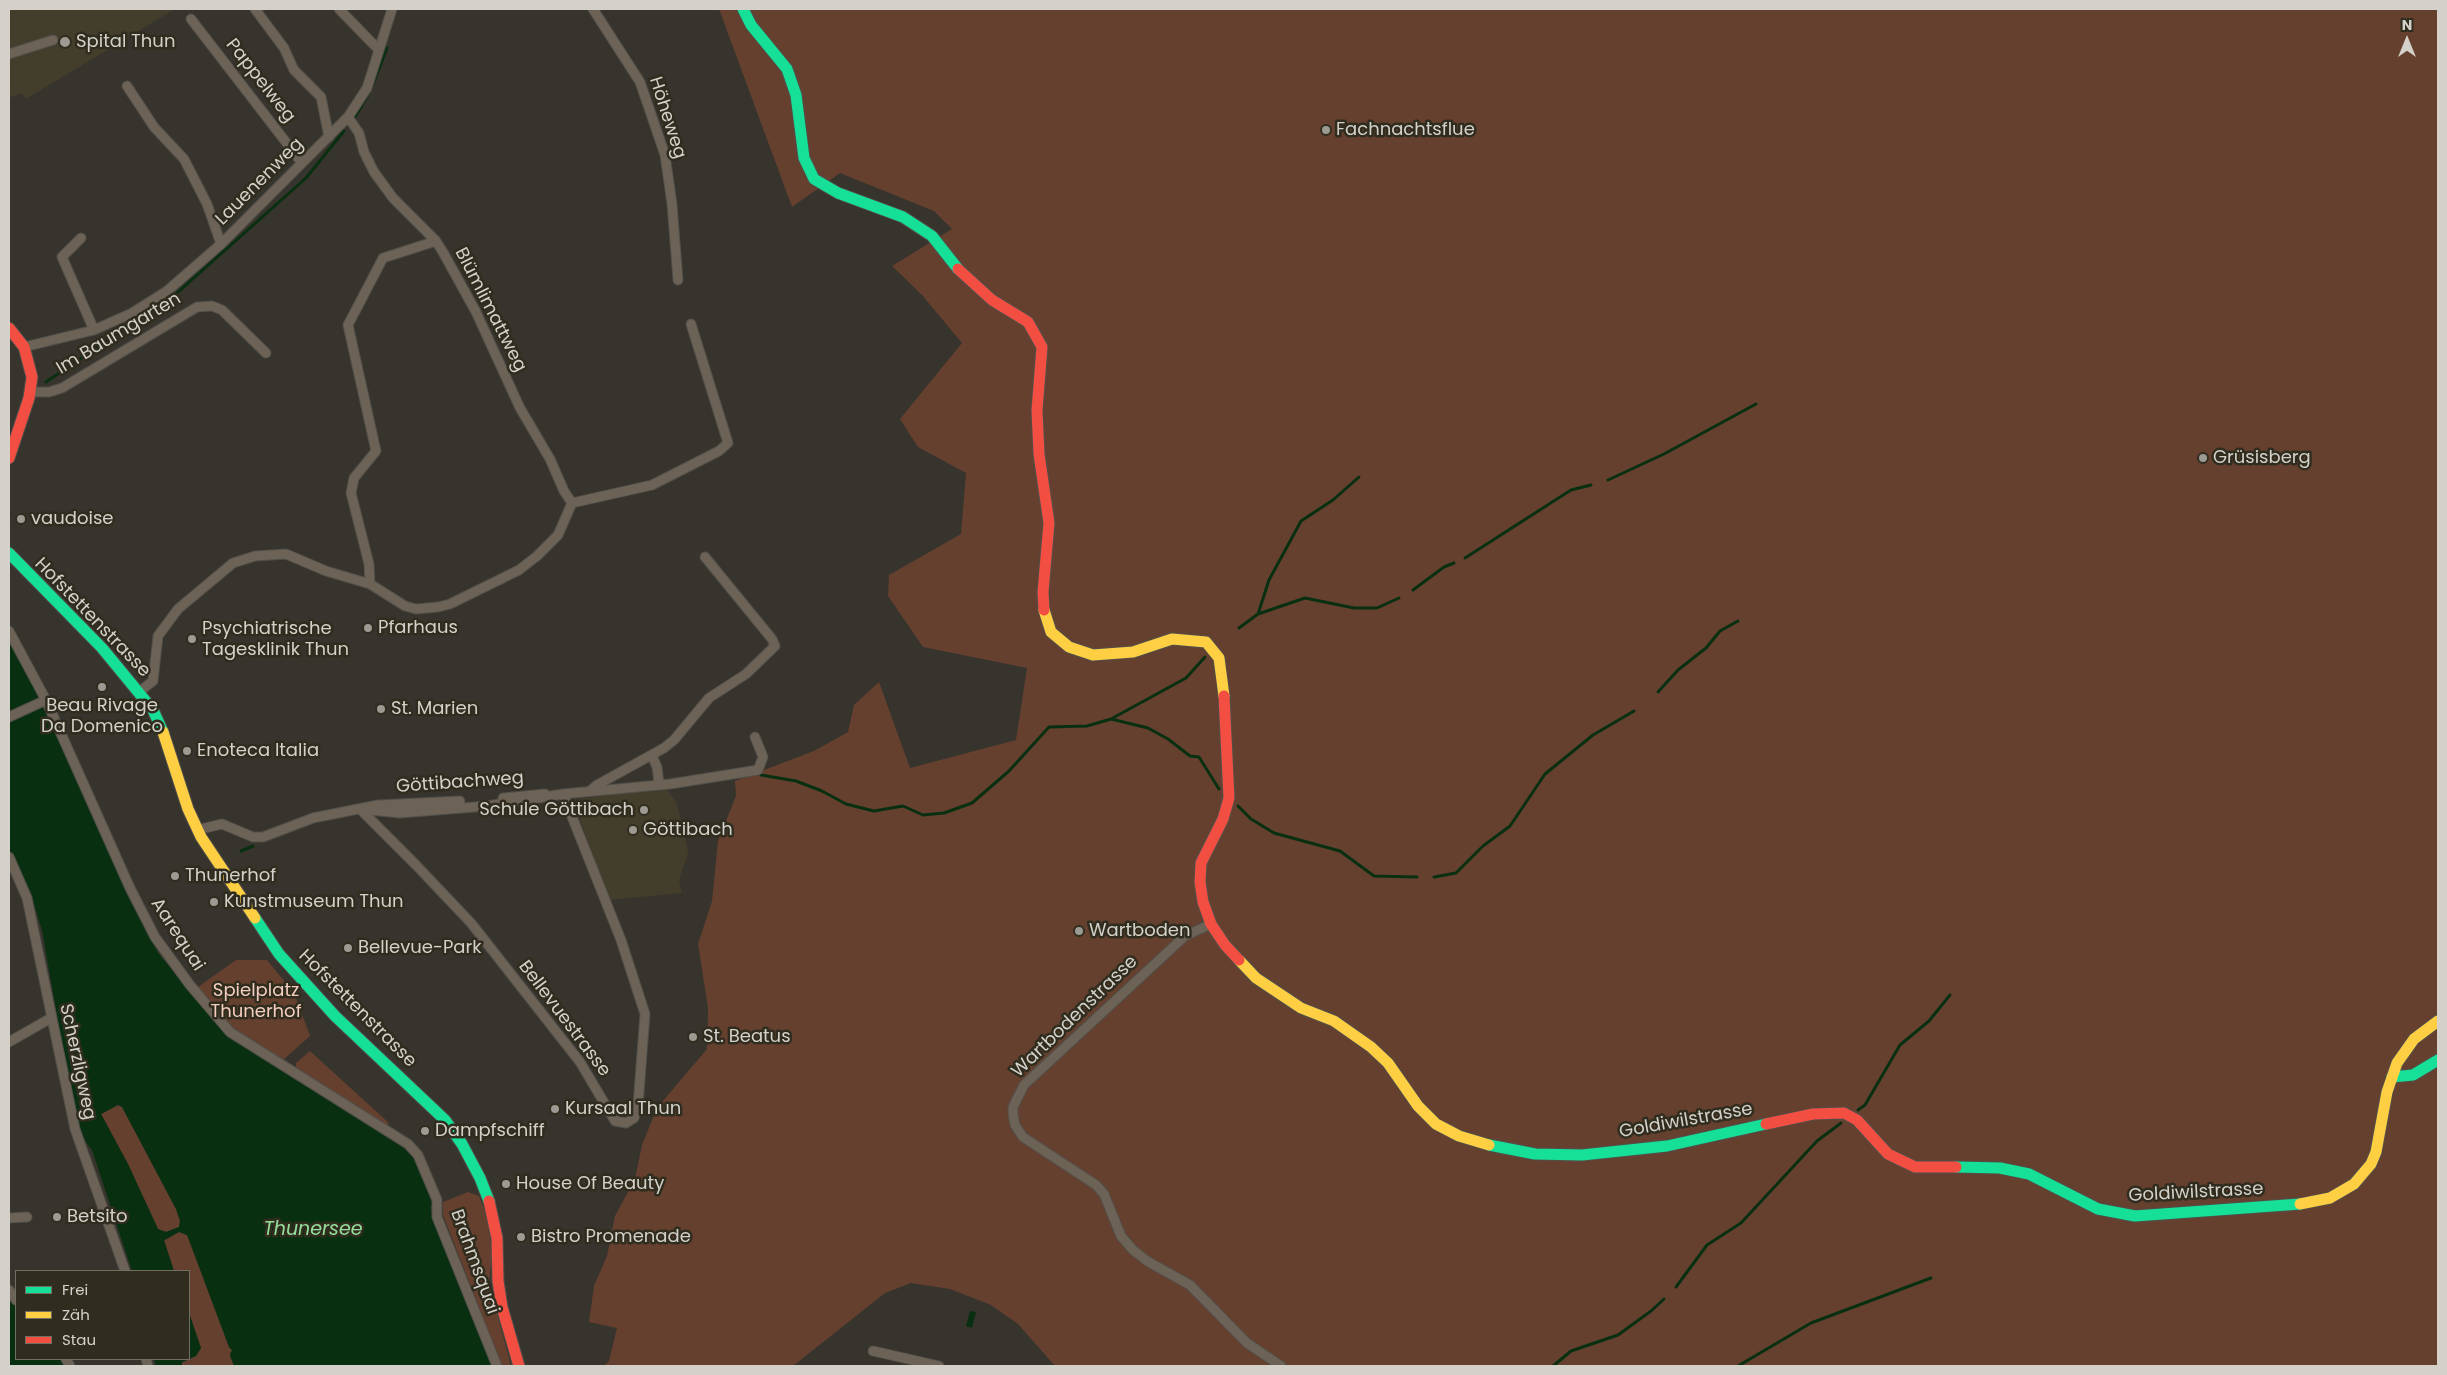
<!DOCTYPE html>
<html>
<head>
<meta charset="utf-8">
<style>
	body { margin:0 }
	#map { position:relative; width:2447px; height:1375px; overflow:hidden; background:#36342d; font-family:Poppins,sans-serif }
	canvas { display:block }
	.frame { position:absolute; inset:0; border:10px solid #d3d1c9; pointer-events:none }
	.legend { position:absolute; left:15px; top:1270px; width:175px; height:90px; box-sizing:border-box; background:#302d1f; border:1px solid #716f63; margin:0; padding:6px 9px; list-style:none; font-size:15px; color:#d3d1c9 }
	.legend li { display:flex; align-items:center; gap:10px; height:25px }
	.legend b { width:25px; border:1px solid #716f63 }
	.north { position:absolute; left:2382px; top:15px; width:50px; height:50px; -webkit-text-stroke:4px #302d1f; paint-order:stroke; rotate:0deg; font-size:14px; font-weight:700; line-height:20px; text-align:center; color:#d3d1c9 }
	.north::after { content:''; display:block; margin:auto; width:18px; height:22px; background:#d3d1c9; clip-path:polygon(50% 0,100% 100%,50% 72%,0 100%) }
</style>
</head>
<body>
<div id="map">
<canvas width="2447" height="1375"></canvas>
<div class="frame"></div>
<ul class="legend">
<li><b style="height:6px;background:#16e098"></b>Frei</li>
<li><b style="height:6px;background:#ffcf43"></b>Zäh</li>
<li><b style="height:6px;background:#f24e42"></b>Stau</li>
</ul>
<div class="north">N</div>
</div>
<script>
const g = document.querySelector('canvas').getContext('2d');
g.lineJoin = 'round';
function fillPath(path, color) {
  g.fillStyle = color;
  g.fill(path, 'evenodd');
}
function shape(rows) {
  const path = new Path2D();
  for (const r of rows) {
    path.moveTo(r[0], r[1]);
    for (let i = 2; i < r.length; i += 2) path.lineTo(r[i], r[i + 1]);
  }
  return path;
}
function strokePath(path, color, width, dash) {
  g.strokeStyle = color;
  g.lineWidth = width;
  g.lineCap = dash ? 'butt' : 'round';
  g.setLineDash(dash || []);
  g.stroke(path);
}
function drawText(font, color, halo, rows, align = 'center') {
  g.font = font + ' Poppins,sans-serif';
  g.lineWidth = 5;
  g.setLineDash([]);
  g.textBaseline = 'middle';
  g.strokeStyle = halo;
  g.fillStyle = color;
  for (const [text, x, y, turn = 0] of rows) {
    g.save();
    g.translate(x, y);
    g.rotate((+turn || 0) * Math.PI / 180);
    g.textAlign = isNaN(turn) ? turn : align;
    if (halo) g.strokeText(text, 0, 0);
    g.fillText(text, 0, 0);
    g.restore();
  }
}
const built = shape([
	[9,9,175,9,26,99,21,93,9,98],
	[665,787,677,803,687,846,688,854,679,880,682,893,609,900,573,800]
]);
const green = shape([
	[719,9,2438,9,2438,1366,1055,1366,1018,1324,991,1305,950,1289,911,1283,885,1293,793,1366,604,1366,609,1361,617,1328,589,1322,594,1286,607,1256,615,1216,635,1179,642,1145,657,1108,707,1049,708,1008,698,944,712,901,718,841,736,796,735,781,814,751,848,732,854,705,879,682,910,768,1016,740,1027,668,923,647,888,596,889,575,961,534,966,473,918,447,900,419,962,343,922,295,892,266,952,229,934,211,840,173,792,207],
	[236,960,267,960,294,993,310,1036,283,1060,233,1028,198,987],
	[310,1051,389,1123,386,1127,296,1068,296,1063],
	[118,1105,122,1107,176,1209,180,1221,179,1227,166,1232,158,1229,128,1164,101,1114],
	[468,1192,479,1196,488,1220,492,1254,489,1283,511,1366,502,1366,443,1215,443,1202],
	[179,1232,187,1235,191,1243,229,1347,232,1350,230,1357,234,1366,182,1366,182,1363,196,1356,201,1348,189,1313,189,1271,174,1271,164,1241]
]);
const water = shape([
	[9,640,16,650,158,953,202,1006,241,1043,413,1153,434,1205,430,1207,493,1366,234,1366,230,1354,232,1350,229,1347,187,1235,179,1232,164,1240,174,1271,132,1271,92,1150,82,1137,70,1090,42,930,30,892,9,849],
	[118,1105,122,1107,176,1209,180,1221,179,1227,166,1232,158,1229,128,1164,101,1114],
	[9,1295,16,1306,16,1359,61,1359,65,1366,9,1366],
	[970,1311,976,1312,972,1328,966,1326],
	[189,1313,201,1348,196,1356,182,1362,182,1366,156,1366,154,1359,189,1359]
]);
const stream = shape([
	[371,89,387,48],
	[355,117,368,95],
	[46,382,177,293,306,178,344,131],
	[1608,480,1664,454,1756,404],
	[1465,558,1571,490,1591,485],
	[1413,590,1444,567,1454,563],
	[1258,614,1269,580,1301,521,1333,500,1359,477],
	[1239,628,1258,614,1305,598,1354,608,1377,608,1399,598],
	[1658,692,1678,670,1706,648,1720,631,1738,621],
	[1111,719,1186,678,1205,657],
	[761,775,796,781,822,791,846,804,874,811,903,806,923,815,944,813,972,803,1009,771,1049,727,1087,726,1111,719,1148,728,1168,739,1190,756,1199,757,1219,789],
	[1238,806,1251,819,1274,833,1340,851,1374,876,1417,877],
	[241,851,253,846],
	[1434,877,1456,873,1483,846,1510,826,1545,774,1593,735,1634,711],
	[1858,1110,1865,1105,1900,1045,1929,1021,1950,995],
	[1676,1287,1707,1245,1741,1223,1817,1141,1841,1123],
	[1553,1366,1571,1351,1618,1335,1651,1311,1664,1299],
	[1738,1366,1811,1323,1931,1278]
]);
const street = shape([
	[255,9,284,48,294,70,321,97,329,137],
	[339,9,379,50],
	[593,9,640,82,665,155,672,204,678,280],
	[191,19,302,163],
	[9,54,53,40],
	[127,86,154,127,184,159,207,204,221,244],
	[348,117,359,133,364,152,374,172,393,198,436,241,444,254,476,312,520,408,550,459,564,491,572,503],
	[81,238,62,257,94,330],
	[24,347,94,330,132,313,167,291,221,244,348,117,367,88,392,9],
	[30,392,49,392,62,388,197,307,212,306,222,310,266,353],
	[370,584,369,564,351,493,354,478,376,451,348,325,383,258,436,241],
	[9,631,46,700,130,888,155,937,190,985,230,1032,408,1144,418,1155,437,1200,437,1217,497,1366],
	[139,692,153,681,158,636,178,609,233,563,255,556,286,554,326,571,370,584,405,606,416,609,438,607,450,604,519,570,537,556,558,535,572,503,652,485,719,451,728,443,691,324],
	[9,717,46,700],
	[652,756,657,767,659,783],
	[590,791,597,785,664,748,674,740,709,698,746,674,775,646,772,639,705,557],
	[503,798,545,794],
	[360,809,416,865,471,923,580,1062,615,1121,626,1123,634,1118,638,1105,645,1014,621,940,563,794],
	[360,809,400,813,487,806,563,794,670,784,758,770,763,757,755,737],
	[197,830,222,824,253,837,263,837,313,818,378,805,460,801],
	[9,857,27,898,75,1129,125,1271],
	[1211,924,1185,936,1024,1085,1013,1107,1013,1114,1015,1125,1023,1137,1096,1185,1104,1194,1121,1236,1133,1250,1147,1261,1190,1285,1247,1343,1281,1366],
	[9,1042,51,1018],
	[9,1218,27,1217],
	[9,1290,16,1300],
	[873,1351,939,1366],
	[66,1359,70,1366],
	[146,1359,148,1366]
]);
const fast = shape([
	[743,9,751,25,787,69,796,95,804,158,814,179,838,193,903,217,932,236,958,269],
	[9,553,102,648,153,710,163,732],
	[255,918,279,954,335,1016,445,1120,462,1144,480,1178,489,1201],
	[2392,1077,2413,1075,2438,1060],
	[1489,1145,1535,1154,1582,1155,1667,1146,1766,1124],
	[1956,1167,2000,1168,2029,1174,2098,1209,2135,1216,2300,1204]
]);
const slow = shape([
	[1044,610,1051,632,1069,647,1093,655,1133,652,1172,639,1206,642,1219,658,1224,696],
	[163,732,188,809,201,837,255,918],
	[1239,960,1256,978,1301,1008,1334,1021,1371,1047,1388,1063,1418,1106,1436,1124,1459,1136,1489,1145],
	[2300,1204,2330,1198,2354,1184,2371,1164,2376,1152,2387,1092,2397,1063,2414,1039,2438,1021]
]);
const jam = shape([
	[958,269,992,300,1028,322,1042,347,1037,410,1039,454,1049,523,1043,592,1044,610],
	[9,328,24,347,32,377,29,398,9,458],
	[1224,696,1229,798,1223,819,1201,863,1200,882,1203,902,1211,924,1225,945,1239,960],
	[1766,1124,1813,1114,1844,1113,1857,1120,1888,1154,1915,1167,1956,1167],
	[489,1201,497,1238,498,1281,502,1307,519,1366]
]);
const markers = [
	[65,42,6,"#9c9a92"],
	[1326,130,5,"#9c9a92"],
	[2203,458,5,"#9c9a92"],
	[21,519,5,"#9c9a92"],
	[368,628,5,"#9c9a92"],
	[192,639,5,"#9c9a92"],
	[102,687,5,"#9c9a92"],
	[381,709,5,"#9c9a92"],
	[187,751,5,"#9c9a92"],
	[644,810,5,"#9c9a92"],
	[633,830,5,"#9c9a92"],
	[175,876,5,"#9c9a92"],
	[214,902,5,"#9c9a92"],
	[1079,931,5,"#9c9a92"],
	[348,948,5,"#9c9a92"],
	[693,1037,5,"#9c9a92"],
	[555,1109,5,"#9c9a92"],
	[425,1131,5,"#9c9a92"],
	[506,1184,5,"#9c9a92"],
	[57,1217,5,"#9c9a92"],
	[521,1237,5,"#9c9a92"]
];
const poiNames = [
	["Spital Thun",76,42],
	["Fachnachtsflue",1336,130],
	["Grüsisberg",2213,458],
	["vaudoise",31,519],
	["Pfarhaus",378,628],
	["Psychiatrische",202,629],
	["Tagesklinik Thun",202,650],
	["Beau Rivage",102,706,"center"],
	["Da Domenico",102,727,"center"],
	["St. Marien",391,709],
	["Enoteca Italia",197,751],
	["Schule Göttibach",634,810,"right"],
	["Göttibach",643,830],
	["Thunerhof",185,876],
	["Kunstmuseum Thun",224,902],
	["Wartboden",1089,931],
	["Bellevue-Park",358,948],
	["St. Beatus",703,1037],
	["Kursaal Thun",565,1109],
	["Dampfschiff",435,1131],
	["House Of Beauty",516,1184],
	["Betsito",67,1217],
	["Bistro Promenade",531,1237]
];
const streetNames = [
	["Pappelweg",260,81,52],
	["Höheweg",667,118,72],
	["Lauenenweg",260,182,-45],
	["Blümlimattweg",490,310,63],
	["Im Baumgarten",119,334,-31],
	["Hofstettenstrasse",92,618,46],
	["Göttibachweg",460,783,-4],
	["Aarequai",177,935,57],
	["Hofstettenstrasse",357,1009,45],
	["Wartbodenstrasse",1075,1017,-44],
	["Bellevuestrasse",564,1019,53],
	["Scherzligweg",77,1062,78],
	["Goldiwilstrasse",1686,1121,-10],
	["Goldiwilstrasse",2196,1193,-3],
	["Brahmsquai",474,1262,70]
];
const parkNames = [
	["Spielplatz",256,991],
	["Thunerhof",256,1012]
];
const waterNames = [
	["Thunersee",313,1230]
];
fillPath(built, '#433e2b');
fillPath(green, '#66402f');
fillPath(water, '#092f11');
strokePath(stream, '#092f11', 3);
strokePath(street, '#514f4a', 11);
strokePath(fast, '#514f4a', 13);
strokePath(slow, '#514f4a', 13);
strokePath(jam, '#514f4a', 13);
strokePath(street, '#6c6256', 9);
strokePath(fast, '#16e098', 11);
strokePath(slow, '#ffcf43', 11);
strokePath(jam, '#f24e42', 11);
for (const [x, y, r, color] of markers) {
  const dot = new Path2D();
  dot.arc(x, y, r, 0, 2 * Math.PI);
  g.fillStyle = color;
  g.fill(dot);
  strokePath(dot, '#302d1f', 2);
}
drawText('18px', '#d3d1c9', '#302d1f', poiNames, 'left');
drawText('18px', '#d3d1c9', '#302d1f', streetNames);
drawText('18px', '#f4cebe', '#302d1f', parkNames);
drawText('italic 19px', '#93df9b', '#302d1f', waterNames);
</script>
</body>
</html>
